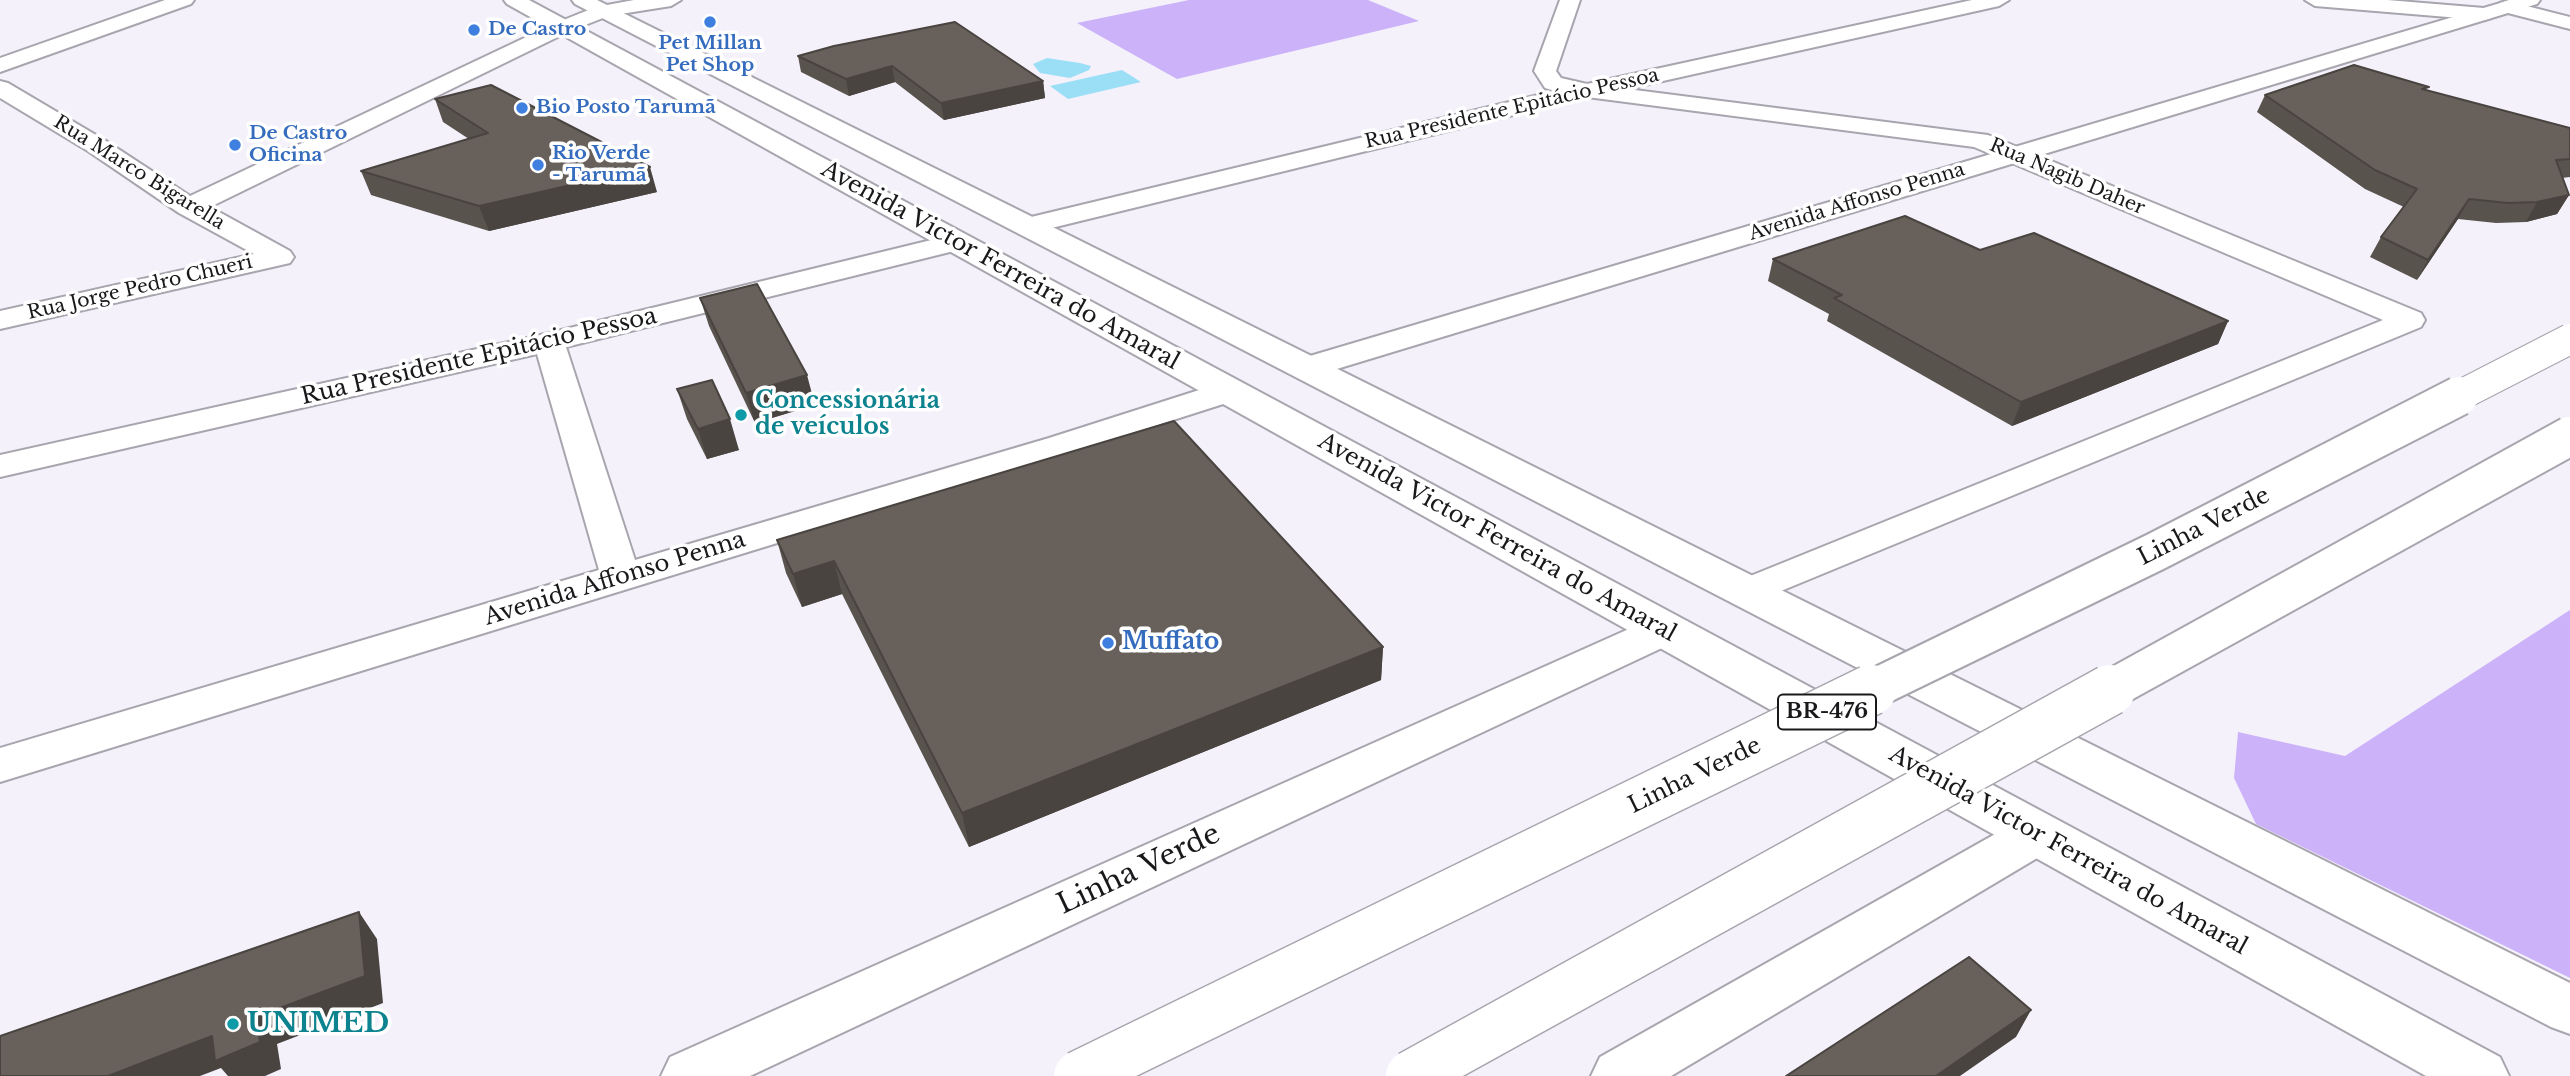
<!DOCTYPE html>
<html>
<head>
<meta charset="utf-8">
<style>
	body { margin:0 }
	canvas { display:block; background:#f4f1fb }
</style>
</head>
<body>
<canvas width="2570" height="1076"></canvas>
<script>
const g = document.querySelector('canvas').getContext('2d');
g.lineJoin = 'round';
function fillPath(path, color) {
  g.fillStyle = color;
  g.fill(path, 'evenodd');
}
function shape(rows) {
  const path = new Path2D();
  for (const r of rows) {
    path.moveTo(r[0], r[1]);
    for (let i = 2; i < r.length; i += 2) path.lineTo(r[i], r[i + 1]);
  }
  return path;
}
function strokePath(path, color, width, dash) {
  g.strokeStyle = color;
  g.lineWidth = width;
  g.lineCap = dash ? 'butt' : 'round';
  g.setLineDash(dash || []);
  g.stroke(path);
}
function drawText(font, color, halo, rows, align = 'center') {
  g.font = font + ' "Libre Baskerville",serif';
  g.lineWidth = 7;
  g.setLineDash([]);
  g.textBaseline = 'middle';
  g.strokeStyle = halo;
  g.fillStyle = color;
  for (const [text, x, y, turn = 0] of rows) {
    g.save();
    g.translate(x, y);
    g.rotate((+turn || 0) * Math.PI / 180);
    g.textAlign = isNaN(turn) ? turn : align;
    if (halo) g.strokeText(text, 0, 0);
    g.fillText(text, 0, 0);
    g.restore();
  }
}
const green = shape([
	[1189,0,1368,0,1419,21,1177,79,1077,23],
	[2570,610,2570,978,2256,824,2234,778,2238,732,2345,756]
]);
const water = shape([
	[1047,58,1080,63,1091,66,1089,70,1070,78,1040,73,1033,64],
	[1122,70,1141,82,1068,99,1050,86]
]);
const minor = shape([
	[165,0,194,0,191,4,0,72,0,58,165,0],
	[634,0,681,0,671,6,608,16,570,31,210,207,290,251,294,257,290,263,0,329,0,311,254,254,179,213,88,151,0,98,0,81,8,83,106,141,190,196,556,23,596,7,634,0],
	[1560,0,1580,0,1556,71,1561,78,1587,84,1972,0,2009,0,1999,6,1627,89,1988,135,2421,313,2425,320,2421,327,1747,605,1733,601,1727,592,1733,583,2383,320,1974,147,1587,97,1027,234,1017,232,1013,226,1017,220,1027,218,1555,91,1545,88,1534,71,1560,0],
	[2305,0,2387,0,2484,8,2491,10,2494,14,2491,18,2484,20,2315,6,2305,0],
	[2509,0,2540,0,2537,4,2514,11,2500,11,2497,7,2500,3,2509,0],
	[956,234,966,236,970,242,966,248,566,347,635,560,1049,438,1218,384,1230,381,1242,384,1247,391,1242,398,1073,452,0,782,0,748,599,570,537,354,0,477,0,455,549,333,956,234]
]);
const major = shape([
	[2507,1,2570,17,2570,29,2508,13,1317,375,1305,378,1293,375,1289,368,1293,361,2507,1],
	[1664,616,1679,620,1685,630,1679,640,750,1076,661,1076,670,1057,1649,620,1664,616],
	[2037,815,2054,820,2061,834,2054,848,1671,1076,1591,1076,1600,1057,2020,820,2037,815]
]);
const highway = shape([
	[504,0,529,0,2500,1057,2509,1076,2426,1076,507,4,504,0],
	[572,0,597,0,2570,983,2570,1034,2551,1027,575,4,572,0]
]);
const highwayBridgeFar2 = shape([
	[2455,398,2570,339]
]);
const highwayBridgeFar1 = shape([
	[1867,692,2155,552,2459,396],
	[2106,692,2570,436]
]);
const highwayBridge = shape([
	[1079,1076,1871,690],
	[1411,1076,2110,690]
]);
const wall = shape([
	[798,56,1043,81,1045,98,944,120,895,82,849,96,801,72],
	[2427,91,2570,128,2570,177,2562,178,2569,195,2557,214,2526,222,2496,223,2458,219,2417,280,2370,257,2381,237,2404,207,2365,189,2257,112,2265,95],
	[435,99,657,192,489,231,371,195,361,171,469,139,443,122],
	[1980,250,2228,321,2218,344,2012,426,1827,321,1829,314,1768,281,1773,259],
	[700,298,815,405,755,423,709,326],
	[677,389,739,450,707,459,687,419],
	[777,540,1383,647,1381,680,969,847,842,594,802,607,786,573]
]);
const shadedWall = shape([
	[892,66,895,82,849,96,846,79],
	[1043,81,1045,98,944,120,941,103],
	[650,167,657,192,489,231,479,206],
	[2569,195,2557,214,2526,222,2537,202],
	[2469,199,2458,219,2417,280,2428,260],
	[2228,321,2218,344,2012,426,2021,402],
	[807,375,815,405,755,423,746,393],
	[730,419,739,450,707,459,698,429],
	[834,561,842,594,802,607,793,574],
	[1383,647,1381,680,969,847,962,813],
	[359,912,377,939,383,1003,277,1044,281,1069,265,1076,228,1076,221,1068,200,1076,108,1076,212,1036,256,1017],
	[2031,1010,2016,1037,1960,1076,1936,1076]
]);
const building = shape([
	[955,22,1043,81,941,103,892,66,846,79,798,56,834,46,955,22],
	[2354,65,2429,87,2422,89,2570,128,2570,159,2556,160,2569,195,2537,202,2508,203,2469,199,2428,260,2381,237,2417,189,2375,170,2265,95,2354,65],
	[491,85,650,167,479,206,361,171,488,133,435,99,491,85],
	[1905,216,1980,250,2034,233,2228,321,2021,402,1834,298,1842,295,1773,259,1905,216],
	[757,284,807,375,746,393,700,298,757,284],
	[712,380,730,419,698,429,677,389,712,380],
	[1174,421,1383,647,962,813,834,561,793,574,777,540,1174,421],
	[359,912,365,976,256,1017,260,1042,215,1061,212,1036,108,1076,0,1076,0,1036,359,912],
	[1969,957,2031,1010,1936,1076,1786,1076,1969,957]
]);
const markers = [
	[710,22,7,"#3f7fe0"],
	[474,30,7,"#3f7fe0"],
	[522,108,7,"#3f7fe0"],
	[235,145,7,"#3f7fe0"],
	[538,165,7,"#3f7fe0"],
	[741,415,7,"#0f9aa8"],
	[1108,643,7,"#3f7fe0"],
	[233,1024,7,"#0f9aa8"]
];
const farShopnames = [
	["De Castro",488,30],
	["Pet Millan",710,44,"center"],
	["Pet Shop",710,66,"center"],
	["Bio Posto Tarumã",536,108],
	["De Castro",249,134],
	["Oficina",249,156],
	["Rio Verde",552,154],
	["- Tarumã",552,176]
];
const farStreetnames = [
	["Rua Presidente Epitácio Pessoa",1512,109,-13],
	["Rua Marco Bigarella",139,173,32],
	["Rua Nagib Daher",2067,177,23],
	["Avenida Affonso Penna",1857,202,-17],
	["Rua Jorge Pedro Chueri",140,288,-13]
];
const shields = [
	[1827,712,98]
];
const shieldNames = [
	["BR-476",1827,712]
];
const streetNames = [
	["Avenida Victor Ferreira do Amaral",1000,266,29],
	["Rua Presidente Epitácio Pessoa",479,357,-13],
	["Linha Verde",2204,527,-27],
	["Avenida Victor Ferreira do Amaral",1497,538,29],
	["Avenida Affonso Penna",615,579,-17],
	["Linha Verde",1695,776,-26],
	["Avenida Victor Ferreira do Amaral",2068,851,29]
];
const cultureNames = [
	["Concessionária",755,402],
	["de veículos",755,428]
];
const shopNames = [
	["Muffato",1122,643]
];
const nearStreetnames = [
	["Linha Verde",1139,870,-25]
];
const nearCulturenames = [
	["UNIMED",247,1024]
];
fillPath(green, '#ccb2f9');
fillPath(water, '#9bdff7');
strokePath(minor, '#a8a5ae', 4);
strokePath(major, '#a8a5ae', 4);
strokePath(highway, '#a8a5ae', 4);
fillPath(minor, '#fff');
fillPath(major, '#fff');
fillPath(highway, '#fff');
strokePath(highwayBridgeFar2, '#a8a5ae', 32, []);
strokePath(highwayBridgeFar1, '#a8a5ae', 42, []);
strokePath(highwayBridge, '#a8a5ae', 53, []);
strokePath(highwayBridgeFar2, '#fff', 30);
strokePath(highwayBridgeFar1, '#fff', 38);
strokePath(highwayBridge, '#fff', 50);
fillPath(wall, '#59534e');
fillPath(shadedWall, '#494440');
fillPath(building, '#68615b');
strokePath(building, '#494440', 2);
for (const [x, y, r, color] of markers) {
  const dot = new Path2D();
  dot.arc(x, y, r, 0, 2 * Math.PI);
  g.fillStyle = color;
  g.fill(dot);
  strokePath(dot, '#fff', 2.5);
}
drawText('bold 19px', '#366cbe', '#fff', farShopnames, 'left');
drawText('19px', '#19181b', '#fff', farStreetnames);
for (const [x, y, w] of shields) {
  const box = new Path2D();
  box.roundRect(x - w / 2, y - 17.5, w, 35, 5);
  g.fillStyle = '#fff';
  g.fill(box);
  strokePath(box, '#19181b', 2);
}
drawText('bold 21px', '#19181b', null, shieldNames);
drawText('23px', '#19181b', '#fff', streetNames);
drawText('bold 23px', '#0d838f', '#fff', cultureNames, 'left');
drawText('bold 23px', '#366cbe', '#fff', shopNames, 'left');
drawText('28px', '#19181b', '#fff', nearStreetnames);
drawText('bold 28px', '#0d838f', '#fff', nearCulturenames, 'left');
</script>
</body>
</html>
